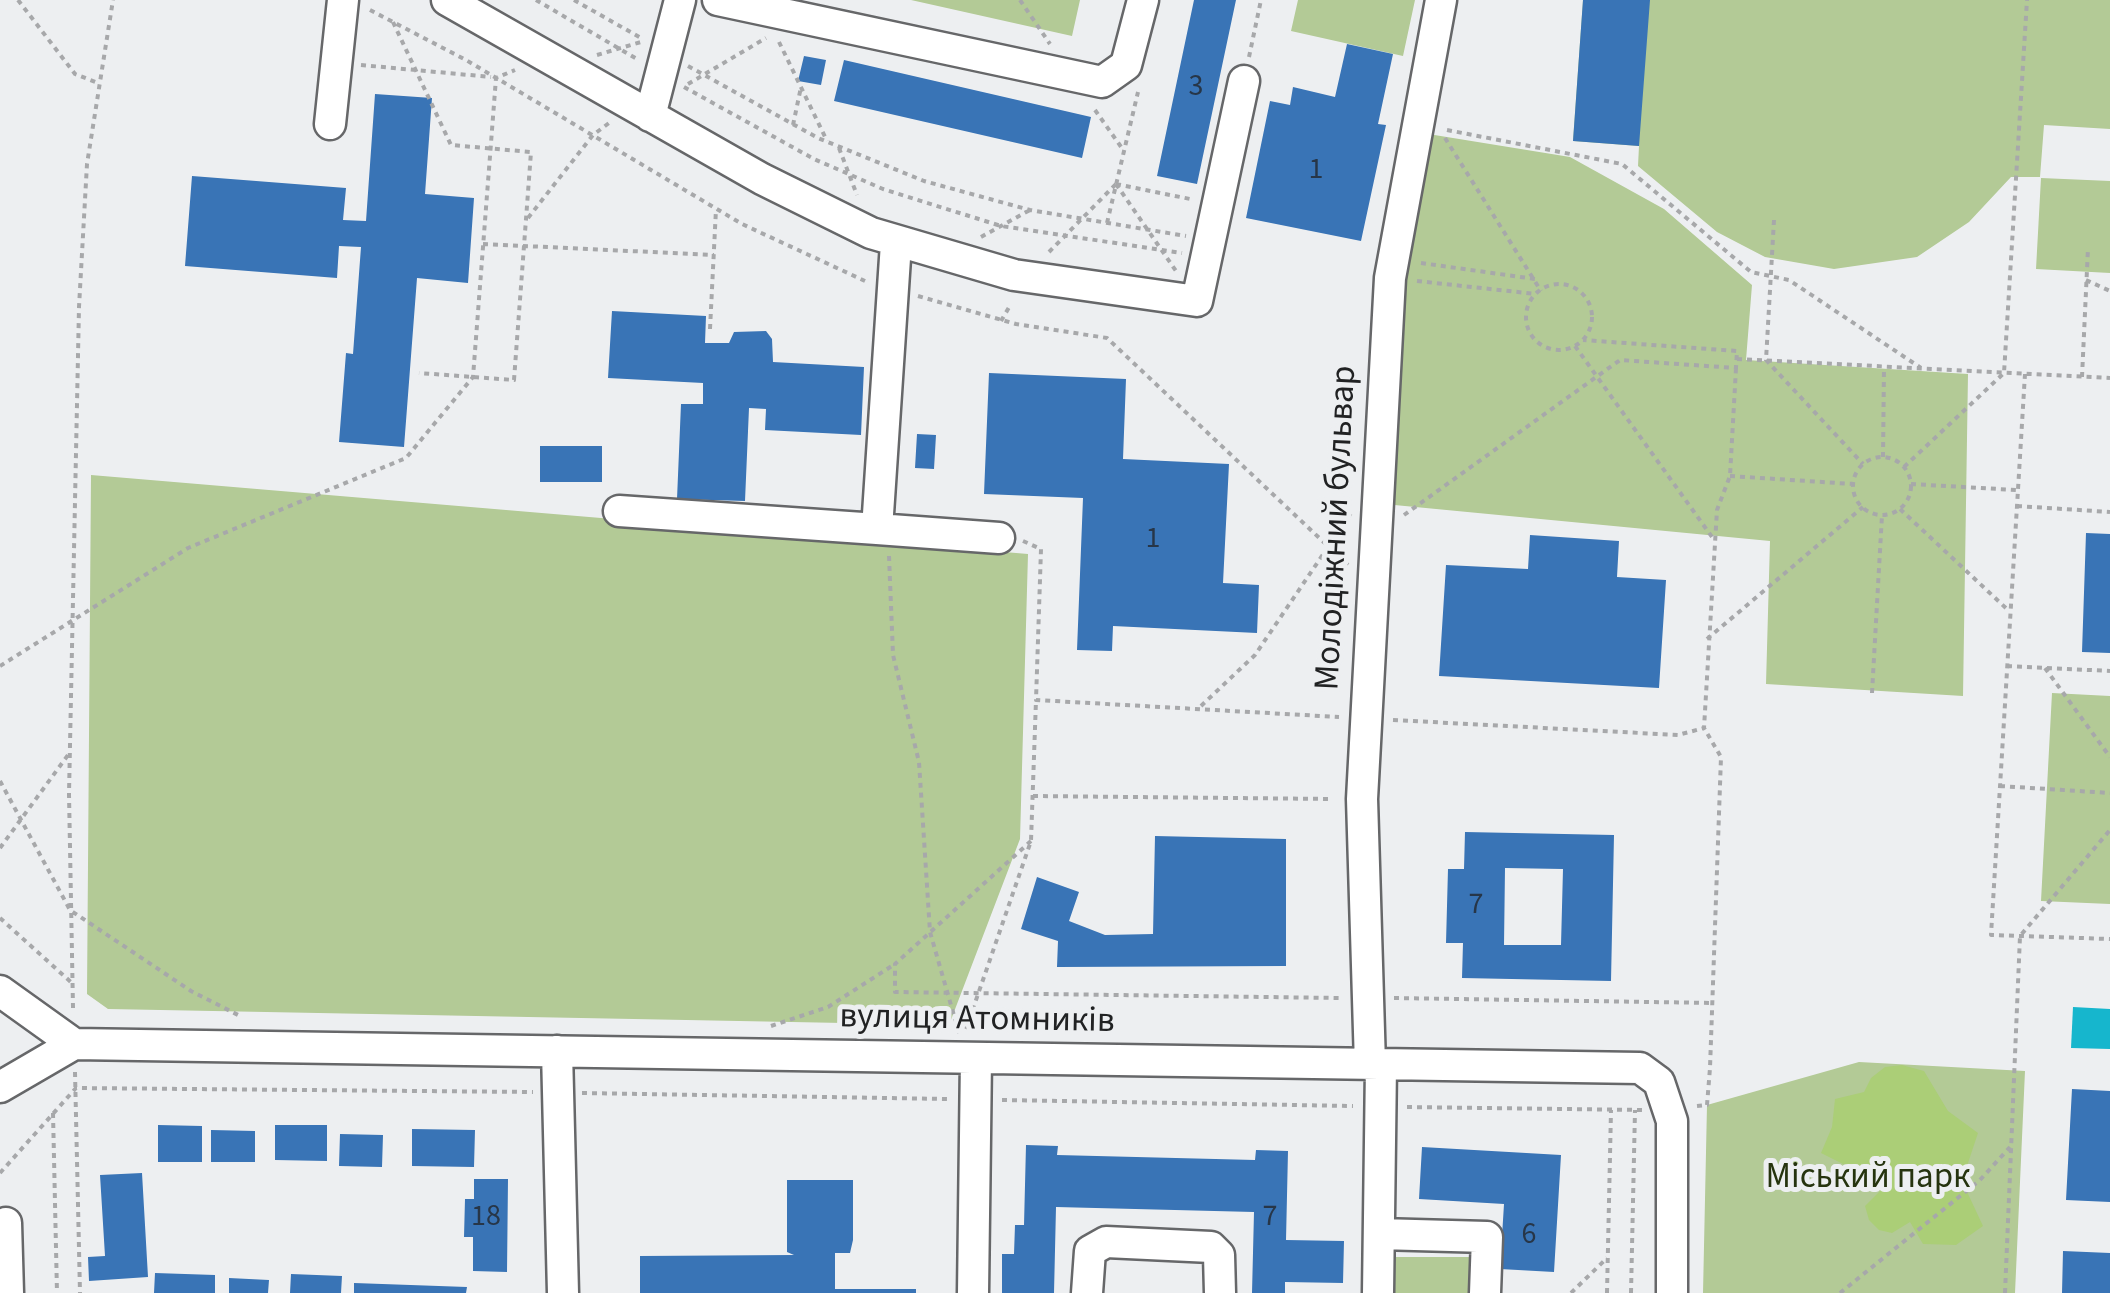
<!DOCTYPE html>
<html>
<head>
<meta charset="utf-8">
<style>
	body { margin:0 }
	canvas { display:block; background:#edeff1 }
</style>
</head>
<body>
<canvas width="2110" height="1293"></canvas>
<script>
const g = document.querySelector('canvas').getContext('2d');
g.lineJoin = 'round';
function fillPath(path, color) {
  g.fillStyle = color;
  g.fill(path, 'evenodd');
}
function shape(rows) {
  const path = new Path2D();
  for (const r of rows) {
    if (r.length === 3) {
      path.moveTo(r[0] + r[2], r[1]);
      path.arc(r[0], r[1], r[2], 0, 2 * Math.PI);
      continue;
    }
    path.moveTo(r[0], r[1]);
    for (let i = 2; i < r.length; i += 2) path.lineTo(r[i], r[i + 1]);
  }
  return path;
}
function strokePath(path, color, width, dash) {
  g.strokeStyle = color;
  g.lineWidth = width;
  g.lineCap = dash ? 'butt' : 'round';
  g.setLineDash(dash || []);
  g.stroke(path);
}
function drawText(font, color, halo, rows, align = 'center') {
  g.font = font + ' "Source Sans 3",sans-serif';
  g.lineWidth = 10;
  g.setLineDash([]);
  g.textBaseline = 'middle';
  g.strokeStyle = halo;
  g.fillStyle = color;
  for (const [text, x, y, turn = 0] of rows) {
    g.save();
    g.translate(x, y);
    g.rotate((+turn || 0) * Math.PI / 180);
    g.textAlign = isNaN(turn) ? turn : align;
    if (halo) g.strokeText(text, 0, 0);
    g.fillText(text, 0, 0);
    g.restore();
  }
}
const green = shape([
	[911,0,1080,0,1072,36],
	[1298,0,1415,0,1403,56,1291,31],
	[1583,0,2110,0,2110,129,2044,125,2040,177,2011,177,1969,222,1917,257,1834,269,1765,257,1717,232,1638,166,1639,146,1573,141],
	[1416,132,1570,157,1664,209,1752,285,1746,360,1968,374,1963,696,1766,684,1770,541,1384,504],
	[2041,178,2110,181,2110,273,2036,269],
	[91,475,1028,554,1020,839,949,1025,108,1009,87,994],
	[2052,693,2110,696,2110,904,2041,901],
	[1859,1062,2025,1071,2015,1293,1703,1293,1707,1105],
	[1393,1257,1473,1257,1472,1293,1393,1293]
]);
const forest = shape([
	[1902,1065,1924,1071,1948,1111,1978,1133,1962,1181,1983,1226,1956,1245,1923,1244,1910,1222,1892,1233,1879,1230,1869,1220,1865,1206,1881,1190,1877,1167,1843,1164,1821,1153,1832,1127,1835,1099,1864,1092,1871,1078,1885,1067]
]);
const water = shape([
	[2073,1007,2110,1009,2110,1049,2071,1048]
]);
const building = shape([
	[1194,0,1236,0,1197,184,1157,176],
	[1583,0,1650,0,1639,146,1573,141],
	[1347,44,1393,54,1378,124,1386,125,1361,241,1246,218,1270,101,1290,105,1293,87,1335,97],
	[804,56,826,60,821,85,798,81],
	[844,60,1091,117,1082,158,834,101],
	[375,94,432,98,425,194,474,198,468,283,417,278,404,447,339,442,346,353,353,354,361,247,339,246,337,278,185,266,192,176,346,188,343,220,366,221],
	[612,311,706,316,705,343,729,343,734,332,766,331,772,339,773,362,864,367,861,435,765,430,766,409,749,408,745,501,677,499,681,404,703,404,703,383,608,378],
	[989,373,1126,379,1123,459,1229,464,1223,583,1259,585,1257,633,1113,626,1112,651,1077,650,1083,498,984,494],
	[917,434,936,435,934,469,915,468],
	[540,446,602,446,602,482,540,482],
	[2086,533,2110,534,2110,653,2082,652],
	[1530,535,1619,541,1617,577,1666,580,1659,688,1439,676,1446,565,1528,569],
	[1465,832,1614,835,1611,981,1462,978,1463,943,1446,943,1448,869,1464,869],
	[1505,868,1563,869,1561,945,1504,945],
	[1155,836,1286,839,1286,966,1057,967,1058,941,1021,929,1037,877,1079,892,1069,921,1105,935,1153,934],
	[2072,1089,2110,1091,2110,1202,2066,1200],
	[158,1125,202,1126,202,1162,158,1162],
	[275,1125,327,1125,327,1161,275,1160],
	[412,1129,475,1130,474,1167,412,1166],
	[211,1130,255,1131,255,1162,211,1162],
	[340,1134,383,1135,382,1167,339,1166],
	[1026,1145,1058,1146,1057,1155,1255,1160,1256,1150,1288,1151,1286,1240,1344,1241,1343,1283,1285,1282,1285,1293,1252,1293,1254,1212,1056,1207,1054,1293,1002,1293,1002,1254,1014,1254,1015,1225,1024,1225],
	[1422,1147,1561,1155,1554,1272,1500,1269,1504,1204,1419,1199],
	[142,1173,148,1277,89,1281,88,1257,105,1256,100,1175],
	[474,1179,508,1179,507,1272,473,1271,473,1237,464,1237,465,1199,474,1199],
	[787,1180,853,1180,853,1240,850,1253,835,1253,835,1289,916,1289,916,1293,640,1293,640,1256,794,1255,787,1252],
	[2063,1251,2110,1253,2110,1293,2062,1293],
	[155,1273,215,1275,215,1293,154,1293],
	[291,1274,342,1276,341,1293,290,1293],
	[229,1278,269,1280,268,1293,229,1293],
	[354,1283,467,1287,466,1293,354,1293]
]);
const path = shape([
	[18,0,75,74,98,83],
	[536,0,637,59],
	[574,0,641,38],
	[1020,0,1050,44],
	[370,10,466,60,742,224,865,281],
	[393,22,451,145,531,152,514,380,419,373],
	[779,42,827,141],
	[597,55,641,42],
	[1249,57,1261,0],
	[361,65,491,77],
	[688,66,818,138,924,181,1030,210,1186,236],
	[688,84,766,38],
	[684,87,814,159,883,189,1001,226,1182,253],
	[1095,110,1124,151],
	[793,125,801,87],
	[1447,130,1622,164,1751,272,1789,280,1921,368],
	[1445,138,1541,291],
	[839,148,857,195],
	[1116,184,1176,271],
	[1116,184,1190,199],
	[528,218,593,135,609,123],
	[1774,220,1766,360,1863,464],
	[1107,223,1138,92],
	[981,237,1030,210],
	[483,244,714,255],
	[1049,252,1116,184],
	[1421,263,1535,279],
	[2086,280,2110,291],
	[1417,281,1536,294],
	[1559,317,33],
	[918,296,1016,324,1107,338,1348,565],
	[1001,321,1011,304],
	[710,329,716,209],
	[1575,346,1712,537],
	[1737,359,2110,378],
	[2025,374,1991,935,2110,939],
	[2082,377,2088,248],
	[1883,457,1884,367],
	[1882,486,29],
	[1904,467,2004,373,2027,0],
	[1730,476,1853,484],
	[1911,484,2016,490],
	[2017,506,2110,512],
	[1900,509,2009,611],
	[1404,515,1620,360,1736,368,1737,351,1583,340],
	[1023,541,1041,549,1036,700,1339,717],
	[889,556,893,655,919,762,930,932,959,1033],
	[1707,639,1863,507],
	[0,666,188,548,406,458,473,377,496,78,515,70],
	[2007,666,2110,671],
	[2045,668,2110,757],
	[1872,693,1882,515],
	[1201,706,1255,655,1351,513],
	[1393,720,1678,735,1704,728,1717,510,1730,476,1736,368],
	[0,781,70,910,191,991,242,1017],
	[2000,786,2110,793],
	[1033,796,1333,799],
	[1031,841,895,964,895,992,1339,998],
	[0,848,68,755],
	[0,918,73,984],
	[1394,998,1714,1003],
	[73,1008,69,794,79,307,87,164,113,0],
	[771,1026,828,1007,895,964],
	[966,1029,1031,841,1036,700],
	[75,1072,80,1293],
	[582,1093,948,1099],
	[1002,1100,1353,1106],
	[1697,1106,1707,1105,1710,1068,1721,757,1704,728],
	[1407,1107,1643,1110],
	[53,1113,57,1293],
	[0,1173,76,1088,533,1092],
	[1571,1293,1607,1258],
	[1607,1293,1611,1110],
	[1631,1293,1635,1110],
	[1840,1293,1980,1180,2010,1147],
	[2005,1293,2020,936,2110,830]
]);
const minor = shape([
	[447,0,762,179,871,233,1014,275,1197,301,1244,81],
	[718,0,1102,82,1126,65,1143,0],
	[650,116,680,0],
	[330,124,343,0],
	[619,511,877,529,896,243],
	[877,529,999,538],
	[0,991,74,1044],
	[557,1051,563,1293],
	[1370,1065,1362,799,1390,278,1441,0],
	[0,1087,74,1044,1640,1068,1659,1082,1672,1121,1672,1293],
	[6,1223,8,1293],
	[1379,1234,1487,1237,1485,1293],
	[973,1293,976,1058],
	[1087,1293,1090,1251,1106,1242,1211,1247,1219,1255,1220,1293],
	[1378,1293,1381,1065]
]);
const numberNames = [
	["3",1196,88],
	["1",1316,171],
	["1",1153,540],
	["7",1476,906],
	["18",486,1218],
	["7",1270,1218],
	["6",1529,1236]
];
const streetNames = [
	["Молодіжний бульвар",1338,528,-87],
	["вулиця Атомників",977,1021,1]
];
const parkNames = [
	["Міський парк",1868,1179]
];
fillPath(green, '#b3ca96');
fillPath(forest, '#abce77');
fillPath(water, '#16b6cd');
fillPath(building, '#3974b6');
strokePath(minor, '#666769', 35);
strokePath(path, '#a7a8aa', 4, [5, 5]);
strokePath(minor, '#fff', 30);
drawText('30px', '#273648', null, numberNames);
drawText('35px', '#212223', '#edeff1', streetNames);
drawText('35px', '#26340f', '#edeff1', parkNames);
</script>
</body>
</html>
